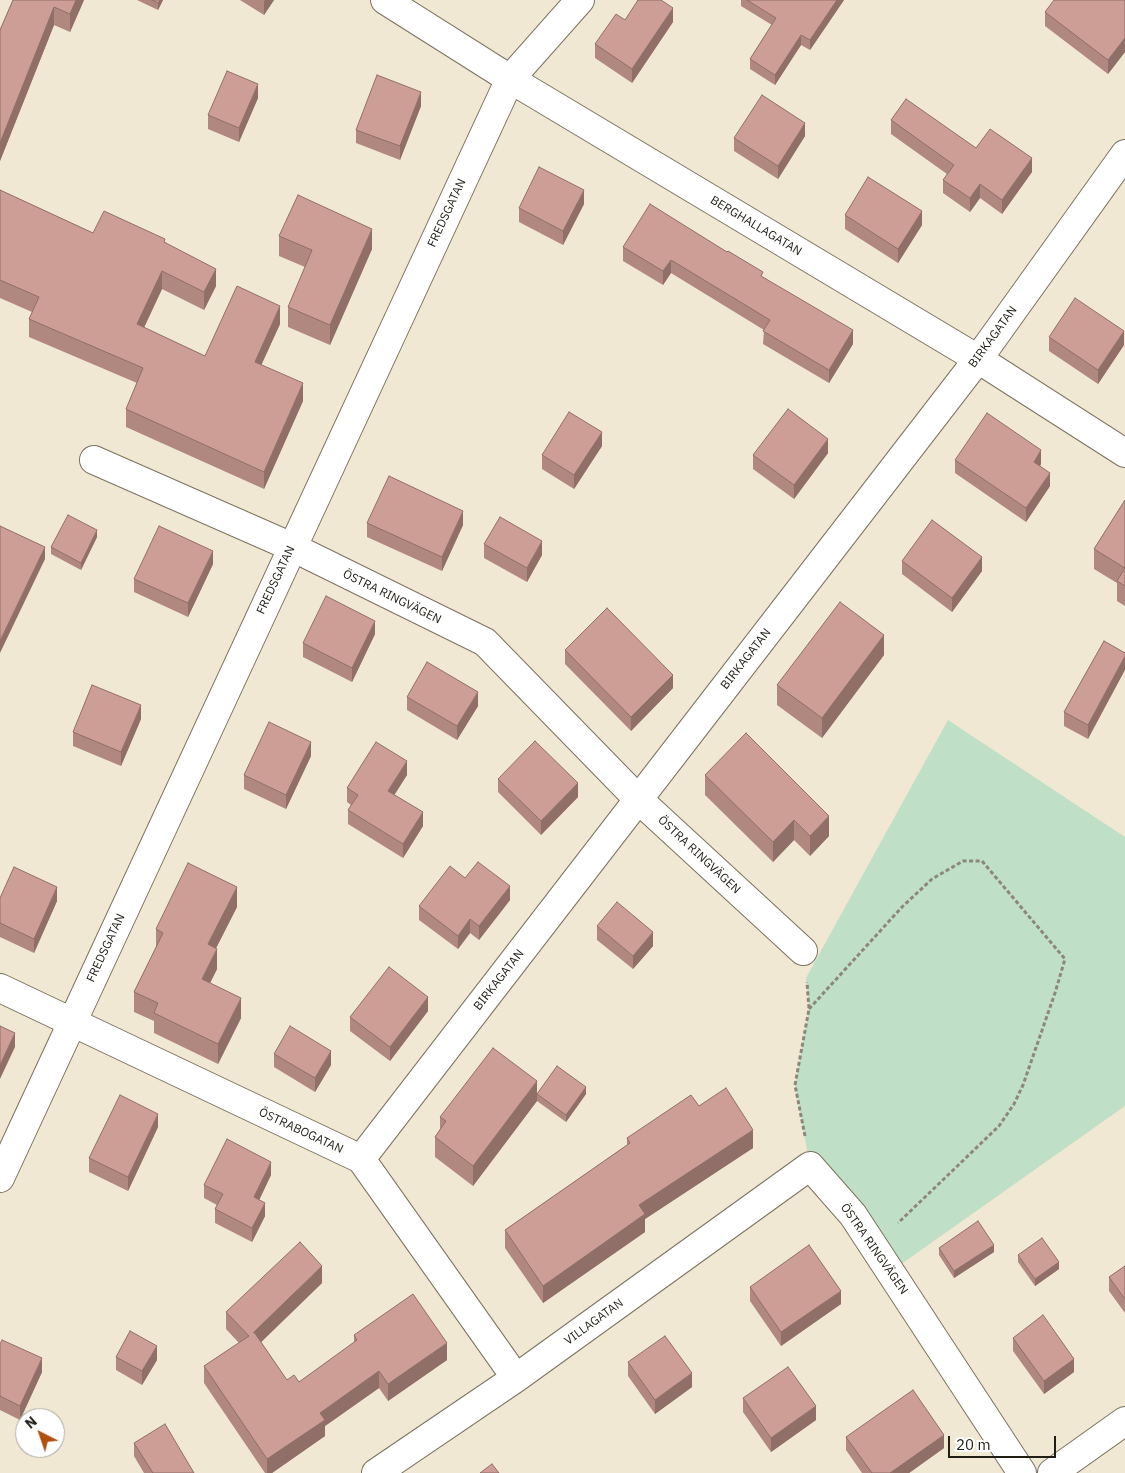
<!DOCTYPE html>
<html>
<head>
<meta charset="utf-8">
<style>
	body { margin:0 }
	#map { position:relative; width:1125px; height:1473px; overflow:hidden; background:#f1e8d3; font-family:"IBM Plex Sans",sans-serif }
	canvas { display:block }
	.north { position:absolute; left:15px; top:1408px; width:50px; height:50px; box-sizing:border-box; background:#fff; border:1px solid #a6a5a1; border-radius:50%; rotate:319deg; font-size:14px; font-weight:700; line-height:20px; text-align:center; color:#201d15 }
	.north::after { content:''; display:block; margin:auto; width:18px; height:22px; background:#b14f11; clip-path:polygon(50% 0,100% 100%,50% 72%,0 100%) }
	.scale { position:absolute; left:948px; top:1436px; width:108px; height:22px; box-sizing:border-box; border:2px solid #201d15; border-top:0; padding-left:6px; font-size:15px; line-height:18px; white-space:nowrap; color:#201d15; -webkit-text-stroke:4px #fff; paint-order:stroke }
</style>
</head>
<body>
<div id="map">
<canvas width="1125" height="1473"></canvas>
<div class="north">N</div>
<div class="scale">20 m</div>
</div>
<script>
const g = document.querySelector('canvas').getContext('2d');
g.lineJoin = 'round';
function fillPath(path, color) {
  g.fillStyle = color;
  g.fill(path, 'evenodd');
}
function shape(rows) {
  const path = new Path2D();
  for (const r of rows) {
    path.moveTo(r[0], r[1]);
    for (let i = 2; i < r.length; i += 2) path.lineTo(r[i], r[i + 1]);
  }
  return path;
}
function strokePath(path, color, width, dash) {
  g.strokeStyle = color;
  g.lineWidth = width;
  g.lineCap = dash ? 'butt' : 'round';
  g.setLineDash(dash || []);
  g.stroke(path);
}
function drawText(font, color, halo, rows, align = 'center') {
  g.font = font + ' "IBM Plex Sans",sans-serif';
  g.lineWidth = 4.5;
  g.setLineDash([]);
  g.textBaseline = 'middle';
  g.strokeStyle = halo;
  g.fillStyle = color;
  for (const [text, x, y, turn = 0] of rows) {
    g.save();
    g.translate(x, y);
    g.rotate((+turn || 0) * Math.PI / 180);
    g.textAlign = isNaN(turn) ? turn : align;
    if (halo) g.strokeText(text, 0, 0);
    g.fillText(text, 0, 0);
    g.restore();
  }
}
const green = shape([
	[948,720,1125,837,1125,1106,890,1272,810,1166,795,1085,809,1009,806,978]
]);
const path = shape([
	[809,1009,902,907,932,879,963,861,982,861,1065,959,1055,993,1023,1085,1014,1104,999,1126,898,1223],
	[805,1136,795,1085,809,1009,807,982]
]);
const street = shape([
	[385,0,510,79,978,359,1125,453],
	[94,460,292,547,485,642,638,799,803,951],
	[0,988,361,1159,516,1378],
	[361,1159,978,359,1125,154],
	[0,1178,510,79,580,0],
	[376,1473,516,1378,810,1166,853,1215,1022,1473],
	[1052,1473,1125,1421]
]);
const wall = shape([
	[13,0,84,0,70,32,54,25,0,161,0,30],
	[137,0,163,0,158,10],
	[240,0,274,0,264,15],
	[741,0,844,0,810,50,801,45,775,85,750,69,750,59,772,25,741,6],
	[1125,0,1125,52,1108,74,1045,26,1045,12],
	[625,20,673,22,632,83,595,58,595,44],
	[258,98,239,142,208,129,208,115],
	[421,106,400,160,356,143,356,130],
	[891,120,976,148,1032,172,1002,214,980,198,970,212,943,193,943,180,947,174,891,134],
	[805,136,778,179,734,151,734,138],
	[0,190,93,233,165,242,216,286,204,310,162,289,144,328,205,356,280,324,261,365,303,401,264,489,126,427,126,409,137,383,29,337,29,319,32,312,0,298],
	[584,204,563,245,519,222,519,208],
	[845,215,922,225,898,263,845,229],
	[279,236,372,249,330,345,288,327,288,307,305,267,279,256],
	[623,247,763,277,853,344,829,383,763,344,764,330,671,273,663,285,623,261],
	[1049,337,1124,345,1098,384,1049,351],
	[602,446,574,489,542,469,542,455],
	[828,453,794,499,753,469,753,455],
	[955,460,1041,464,1040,466,1050,486,1026,522,955,473],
	[1125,500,1125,606,1117,601,1117,583,1094,569,1094,549],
	[367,523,463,525,442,571,367,537],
	[97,537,81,570,51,554,51,547],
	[484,544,542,555,527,582,484,558],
	[902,561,982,571,952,612,902,574],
	[213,564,188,617,134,592,134,579],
	[375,634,352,682,303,657,303,643],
	[1104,641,1088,739,1064,726,1064,712],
	[565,650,673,688,631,731,565,664],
	[884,655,822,738,777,705,777,685],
	[407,697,478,706,457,740,407,710],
	[141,719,121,766,73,746,73,732],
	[311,756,286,809,244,789,244,775],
	[407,775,394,795,423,826,403,858,348,824,348,810,351,805,347,802,347,788],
	[705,775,829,836,810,856,794,840,773,862,705,795],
	[498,779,578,797,541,835,498,792],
	[465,878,510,900,479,940,470,933,458,949,419,920,419,906],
	[0,898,57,901,34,953,0,937],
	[237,907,216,948,217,969,210,983,241,1018,218,1064,154,1033,154,1021,134,1012,134,992,156,948,156,929],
	[597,926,653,946,633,969,597,940],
	[428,1011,390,1061,350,1031,350,1017],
	[274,1054,331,1065,315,1092,274,1067],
	[537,1094,586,1094,566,1122,537,1101,473,1186,435,1157,435,1137,440,1129,440,1117],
	[699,1106,753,1148,645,1219,645,1232,543,1303,505,1248,505,1230,627,1145,627,1138],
	[158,1127,128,1191,89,1172,89,1158],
	[271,1175,259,1200,265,1216,252,1242,215,1223,215,1209,217,1205,204,1198,204,1185],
	[939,1248,994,1252,954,1278,939,1255],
	[1018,1255,1059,1269,1035,1286,1018,1262],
	[1125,1266,1125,1313,1109,1291,1109,1277],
	[322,1283,261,1342,287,1380,299,1382,354,1343,354,1335,447,1360,388,1401,379,1388,325,1426,325,1436,272,1473,265,1473,204,1383,204,1366,239,1343,226,1329,226,1312],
	[750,1287,841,1304,781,1346,750,1301],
	[1013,1338,1074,1372,1044,1394,1013,1351],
	[0,1344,42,1372,20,1420,0,1410],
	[116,1357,157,1360,142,1385,116,1370],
	[628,1362,692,1387,655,1414,628,1376],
	[743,1398,816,1420,771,1452,743,1412],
	[846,1437,944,1448,909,1473,862,1473,846,1450],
	[134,1443,194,1473,144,1473,134,1456]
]);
const shadedWall = shape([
	[76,0,84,0,70,32,70,14],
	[160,0,163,0,158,10,158,3],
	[265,0,274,0,264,15,264,1],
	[837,0,844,0,810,50,810,40],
	[54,7,54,25,0,161,0,143],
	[673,8,673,22,632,83,632,69],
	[801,35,801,45,775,85,775,75],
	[1125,38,1125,52,1108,74,1108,60],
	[258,84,258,98,239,142,239,128],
	[421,92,421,106,400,160,400,146],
	[805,123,805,136,778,179,778,166],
	[1032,158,1032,172,1002,214,1002,200],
	[980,184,980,198,970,212,970,198],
	[584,190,584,204,563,245,563,231],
	[922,211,922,225,898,263,898,249],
	[372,229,372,249,330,345,330,325],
	[671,260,671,273,663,285,663,271],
	[216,269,216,286,204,310,204,292],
	[162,271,162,289,137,342,137,324],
	[280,306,280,324,255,379,255,362],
	[853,330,853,344,829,383,829,370],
	[1124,331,1124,345,1098,384,1098,370],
	[303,383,303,401,264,489,264,472],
	[602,432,602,446,574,489,574,475],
	[828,439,828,453,794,499,794,485],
	[1041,450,1041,464,1034,475,1034,462],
	[1050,473,1050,486,1026,522,1026,508],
	[463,511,463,525,442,571,442,557],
	[97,530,97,537,81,570,81,563],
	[542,541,542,555,527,582,527,568],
	[45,547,45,559,0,653,0,641],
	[213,551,213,564,188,617,188,603],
	[982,557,982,571,952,612,952,598],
	[375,621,375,634,352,682,352,668],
	[884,635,884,655,822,738,822,718],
	[1125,656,1125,670,1088,739,1088,725],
	[673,675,673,688,631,731,631,717],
	[478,692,478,706,457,740,457,726],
	[141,705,141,719,121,766,121,752],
	[311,742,311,756,286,809,286,795],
	[407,761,407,775,388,805,388,791],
	[578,783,578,797,541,835,541,821],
	[423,812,423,826,403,858,403,844],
	[829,816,829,836,810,856,810,836],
	[794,820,794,840,773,862,773,842],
	[510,886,510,900,479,940,479,926],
	[57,887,57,901,34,953,34,939],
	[237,887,237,907,208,964,208,944],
	[470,919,470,933,458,949,458,936],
	[653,932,653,946,633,969,633,956],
	[217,949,217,969,202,999,202,979],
	[428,997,428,1011,390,1061,390,1047],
	[241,998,241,1018,218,1064,218,1044],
	[15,1033,15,1047,0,1079,0,1065],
	[331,1051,331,1065,315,1092,315,1078],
	[537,1081,537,1101,473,1186,473,1166],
	[586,1087,586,1094,566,1122,566,1115],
	[158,1114,158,1127,128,1191,128,1177],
	[753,1130,753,1148,645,1219,645,1232,543,1303,543,1286,639,1205],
	[271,1162,271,1175,254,1211,254,1197],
	[265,1203,265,1216,252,1242,252,1228],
	[994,1245,994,1252,954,1278,954,1271],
	[1059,1262,1059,1269,1035,1286,1035,1279],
	[322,1266,322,1283,253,1350,253,1333],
	[841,1291,841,1304,781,1346,781,1332],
	[447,1343,447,1360,388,1401,388,1384],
	[157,1346,157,1360,142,1385,142,1371],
	[42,1358,42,1372,20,1420,20,1406],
	[1074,1359,1074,1372,1044,1394,1044,1381],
	[379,1371,379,1388,325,1426,325,1436,272,1473,267,1473,267,1459,320,1413],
	[692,1373,692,1387,655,1414,655,1400],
	[816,1406,816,1420,771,1452,771,1438],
	[944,1435,944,1448,909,1473,890,1473]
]);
const building = shape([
	[13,0,76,0,70,14,54,7,0,143,0,30,13,0],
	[152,0,160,0,158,3,152,0],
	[638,0,661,0,673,8,632,69,595,44,616,14,625,20,638,0],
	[747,0,837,0,810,40,801,35,775,75,750,59,776,18,747,0],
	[1054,0,1125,0,1125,38,1108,60,1045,12,1054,0],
	[227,71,258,84,239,128,208,115,227,71],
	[377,75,421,92,400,146,356,130,377,75],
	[762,95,805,123,778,166,734,138,762,95],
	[906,99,976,148,990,129,1032,158,1002,200,980,184,970,198,943,180,954,165,891,120,906,99],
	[539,167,584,190,563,231,519,208,539,167],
	[868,177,922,211,898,249,845,215,868,177],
	[0,190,93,233,104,211,165,239,164,242,216,269,204,292,162,271,137,324,205,356,237,286,280,306,255,362,303,383,264,472,126,409,143,368,29,319,39,297,0,280,0,190],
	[298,195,372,229,330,325,288,307,312,250,279,236,298,195],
	[650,204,727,252,728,251,763,272,761,276,853,330,829,370,763,331,770,320,671,260,663,271,623,247,650,204],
	[1075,298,1124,331,1098,370,1049,337,1075,298],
	[788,409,828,439,794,485,753,455,788,409],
	[569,412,602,432,574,475,542,455,569,412],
	[987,413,1041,450,1034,462,1050,473,1026,508,955,460,987,413],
	[389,476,463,511,442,557,367,523,389,476],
	[1125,500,1125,586,1117,581,1125,568,1094,549,1125,500],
	[68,515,97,530,81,563,51,547,68,515],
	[500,517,542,541,527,568,484,544,500,517],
	[932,520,982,557,952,598,902,561,932,520],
	[0,526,45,547,0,641,0,526],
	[159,526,213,551,188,603,134,579,159,526],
	[326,596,375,621,352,668,303,643,326,596],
	[840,602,884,635,822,718,777,685,840,602],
	[607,608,673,675,631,717,565,650,607,608],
	[1104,641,1125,653,1125,656,1088,725,1064,712,1104,641],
	[427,662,478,692,457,726,407,697,427,662],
	[92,685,141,705,121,752,73,732,92,685],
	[269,722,311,742,286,795,244,775,269,722],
	[746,733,829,816,810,836,794,820,773,842,705,775,746,733],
	[535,741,578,783,541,821,498,779,535,741],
	[376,742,407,761,388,791,423,812,403,844,348,810,358,795,347,788,376,742],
	[478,862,510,886,479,926,470,919,458,936,419,906,450,866,465,878,478,862],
	[188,863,237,887,208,944,217,949,202,979,241,998,218,1044,154,1013,158,1003,134,992,163,933,156,929,188,863],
	[14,867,57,887,34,939,0,923,0,898,14,867],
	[617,902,653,932,633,956,597,926,617,902],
	[389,967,428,997,390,1047,350,1017,389,967],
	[0,1026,15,1033,0,1065,0,1026],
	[290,1026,331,1051,315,1078,274,1054,290,1026],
	[493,1048,537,1081,473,1166,435,1137,446,1121,440,1117,493,1048],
	[557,1066,586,1087,566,1115,537,1094,557,1066],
	[726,1088,753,1130,639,1205,645,1214,543,1286,505,1230,630,1143,627,1138,691,1095,699,1106,726,1088],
	[120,1095,158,1114,128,1177,89,1158,120,1095],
	[227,1139,271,1162,254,1197,265,1203,252,1228,215,1209,223,1194,204,1185,227,1139],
	[978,1221,994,1245,954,1271,939,1248,978,1221],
	[1042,1238,1059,1262,1035,1279,1018,1255,1042,1238],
	[300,1242,322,1266,253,1333,254,1332,287,1380,294,1375,299,1382,357,1340,354,1335,413,1294,447,1343,388,1384,379,1371,320,1413,325,1420,267,1459,204,1366,249,1336,226,1312,300,1242],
	[809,1245,841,1291,781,1332,750,1287,809,1245],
	[1125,1266,1125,1299,1109,1277,1125,1266],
	[1043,1315,1074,1359,1044,1381,1013,1338,1043,1315],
	[130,1331,157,1346,142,1371,116,1357,130,1331],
	[665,1336,692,1373,655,1400,628,1362,665,1336],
	[2,1340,42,1358,20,1406,0,1396,0,1344,2,1340],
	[788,1367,816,1406,771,1438,743,1398,788,1367],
	[913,1390,944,1435,890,1473,872,1473,846,1437,913,1390],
	[165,1424,194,1473,152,1473,153,1473,134,1443,165,1424],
	[492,1464,499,1473,480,1473,492,1464]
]);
const streetNames = [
	["FREDSGATAN",447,213,-65],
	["BERGHALLAGATAN",756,226,31],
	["BIRKAGATAN",993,337,-54],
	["FREDSGATAN",276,580,-65],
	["ÖSTRA RINGVÄGEN",392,597,26],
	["BIRKAGATAN",746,659,-52],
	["ÖSTRA RINGVÄGEN",699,855,43],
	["FREDSGATAN",106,948,-65],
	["BIRKAGATAN",499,980,-52],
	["ÖSTRABOGATAN",301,1131,25],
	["ÖSTRA RINGVÄGEN",874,1249,55],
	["VILLAGATAN",594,1322,-36]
];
fillPath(green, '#bfdfc6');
strokePath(street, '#7b7360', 30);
strokePath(path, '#8d8779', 3, [4, 2.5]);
strokePath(street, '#fff', 28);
fillPath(wall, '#b08880');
fillPath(shadedWall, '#906f68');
fillPath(building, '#cd9e95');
strokePath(building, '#906f68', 1);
drawText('12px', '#201d15', '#fff', streetNames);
</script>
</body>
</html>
